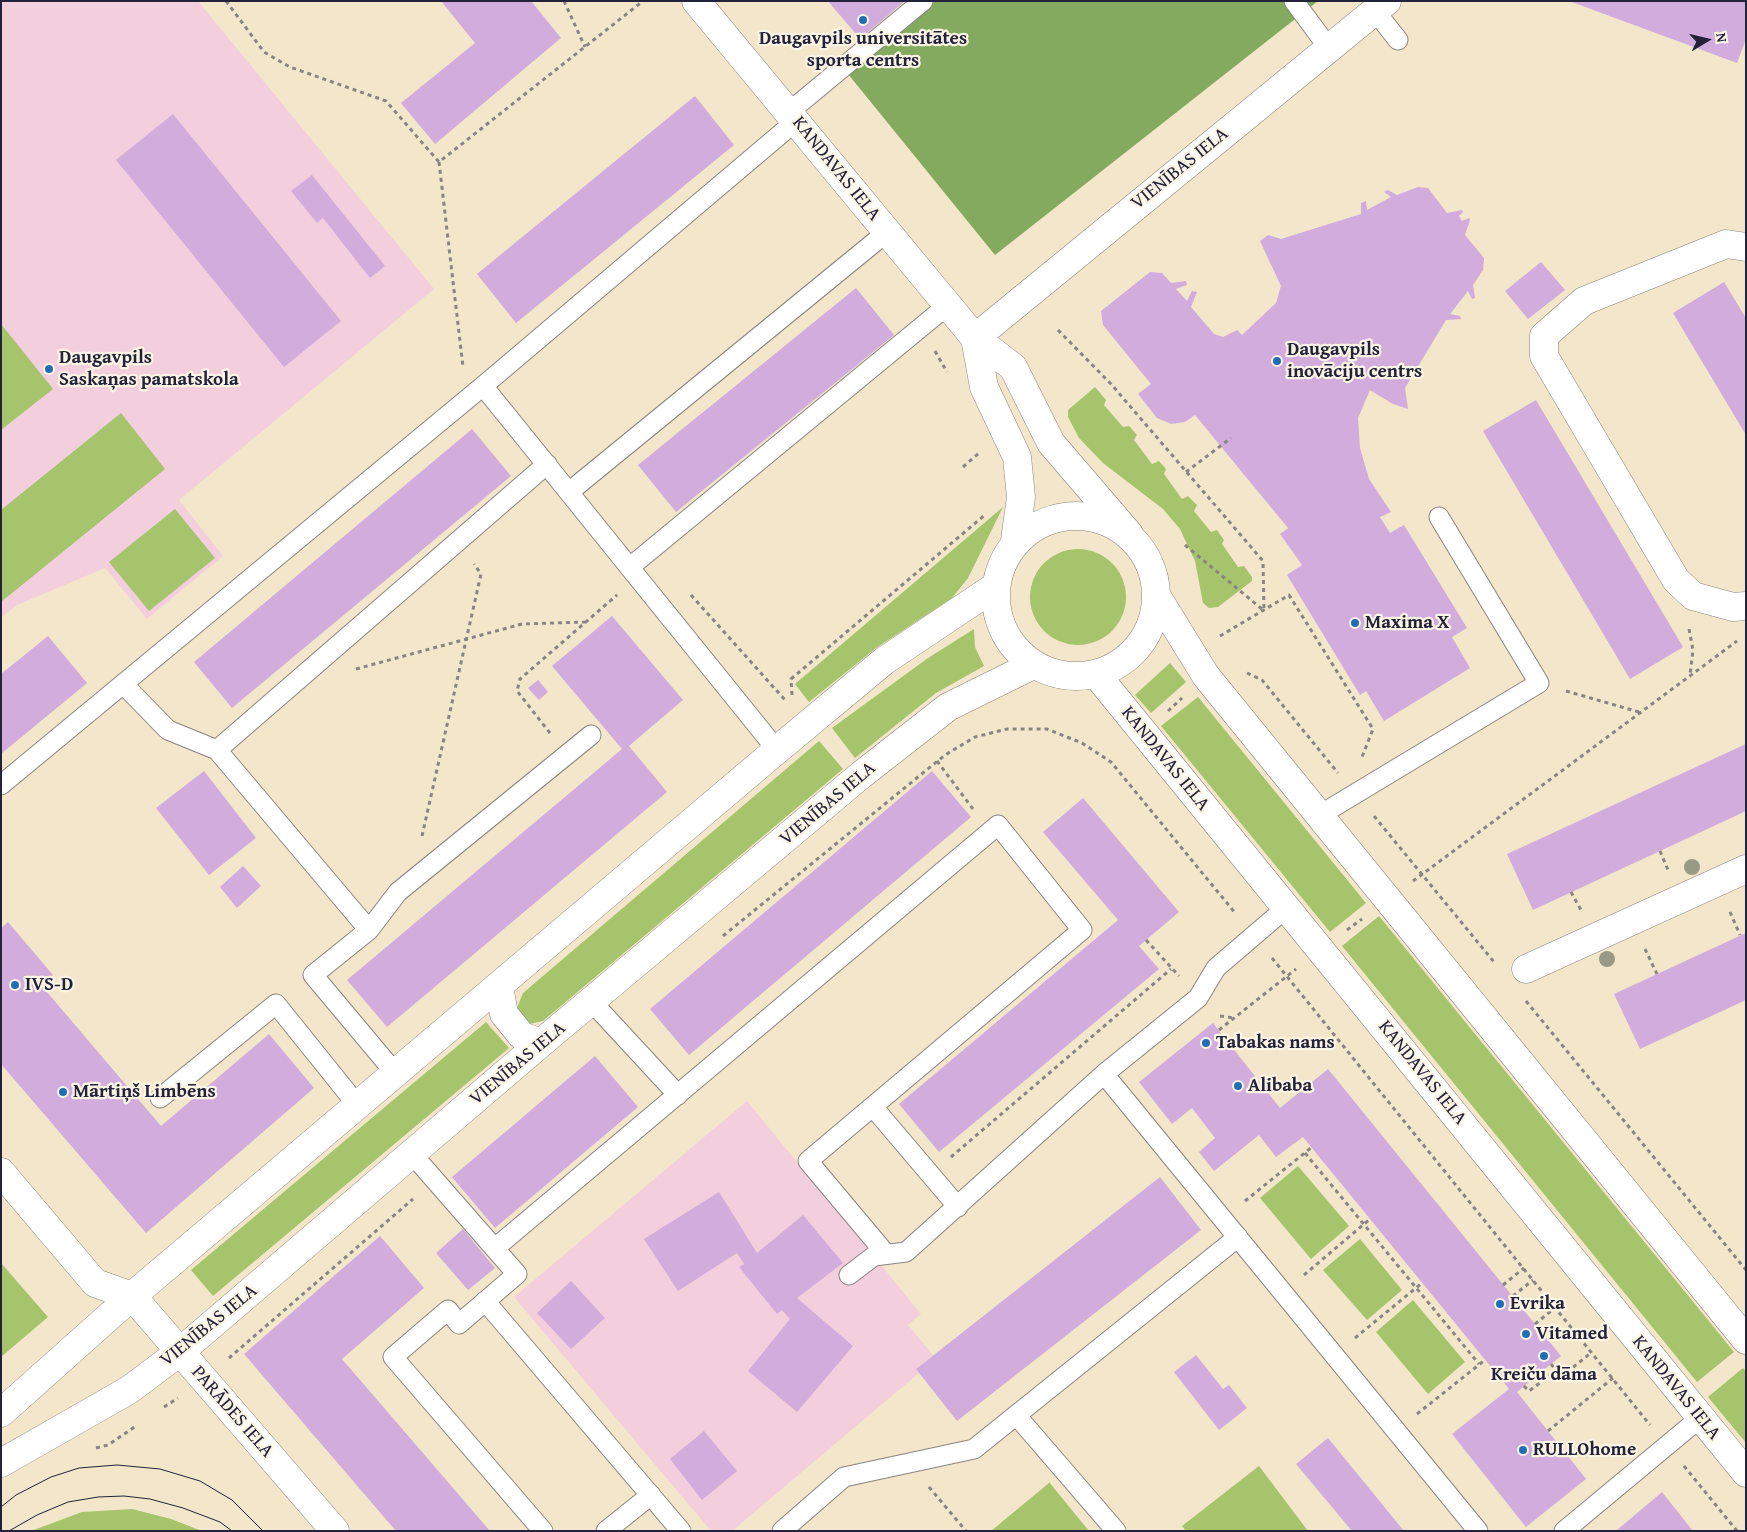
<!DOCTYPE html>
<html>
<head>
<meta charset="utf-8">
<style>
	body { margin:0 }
	#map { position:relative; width:1747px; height:1532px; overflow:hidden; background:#f3e6ca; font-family:"Gentium Book Plus",serif }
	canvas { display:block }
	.frame { position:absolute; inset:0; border:2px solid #22223b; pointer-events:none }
	.north { position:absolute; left:1682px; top:15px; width:50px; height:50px; -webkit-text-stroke:4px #fcf5e5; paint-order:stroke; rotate:81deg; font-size:14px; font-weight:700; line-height:20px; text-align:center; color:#22223b }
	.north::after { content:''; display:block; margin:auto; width:18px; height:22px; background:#22223b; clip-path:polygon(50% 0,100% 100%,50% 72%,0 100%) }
</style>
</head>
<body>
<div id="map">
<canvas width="1747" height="1532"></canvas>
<div class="frame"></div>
<div class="north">N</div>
</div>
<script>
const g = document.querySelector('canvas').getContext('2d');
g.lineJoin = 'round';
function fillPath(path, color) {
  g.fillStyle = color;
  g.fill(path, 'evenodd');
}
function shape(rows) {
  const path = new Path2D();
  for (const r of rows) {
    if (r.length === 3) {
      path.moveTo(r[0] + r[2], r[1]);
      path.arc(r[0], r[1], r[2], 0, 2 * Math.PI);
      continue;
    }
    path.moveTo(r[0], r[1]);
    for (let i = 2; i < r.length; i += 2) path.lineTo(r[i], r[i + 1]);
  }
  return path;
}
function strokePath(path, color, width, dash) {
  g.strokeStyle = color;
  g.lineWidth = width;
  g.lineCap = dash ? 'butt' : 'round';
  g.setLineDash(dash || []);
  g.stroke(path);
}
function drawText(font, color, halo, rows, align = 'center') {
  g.font = font + ' "Gentium Book Plus",serif';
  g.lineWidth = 4.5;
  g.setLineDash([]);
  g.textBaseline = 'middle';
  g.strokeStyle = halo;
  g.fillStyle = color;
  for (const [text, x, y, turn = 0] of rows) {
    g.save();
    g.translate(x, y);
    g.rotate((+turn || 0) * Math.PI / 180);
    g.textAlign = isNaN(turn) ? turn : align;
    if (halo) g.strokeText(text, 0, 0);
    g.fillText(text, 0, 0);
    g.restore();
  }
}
const built = shape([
	[1,1,198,1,434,289,179,500,223,556,147,619,105,568,17,605,1,618],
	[747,1101,921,1314,908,1325,933,1355,916,1369,919,1373,732,1531,711,1531,514,1297]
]);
const green = shape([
	[1,324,53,389,1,430],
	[1095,387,1106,400,1104,405,1123,427,1129,426,1137,435,1134,440,1152,464,1159,461,1166,469,1164,474,1182,499,1188,496,1197,505,1194,511,1211,532,1217,530,1224,540,1222,544,1238,567,1244,566,1252,577,1252,581,1218,607,1209,608,1203,603,1195,561,1180,529,1163,509,1103,463,1079,438,1068,417,1068,410],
	[121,413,165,469,1,602,1,510],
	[1003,507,968,578,952,598,876,648,809,702,795,684],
	[175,509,215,558,149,611,109,562],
	[1078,597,48],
	[974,629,975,647,984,666,936,693,855,758,832,728,928,658],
	[1170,663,1186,682,1151,713,1135,695],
	[1198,697,1366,903,1330,932,1161,726],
	[819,741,843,769,543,1021,529,1024,522,1019,517,1008,523,993],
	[1379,916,1734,1352,1697,1382,1342,946],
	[486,1022,509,1048,213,1296,191,1270],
	[1298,1166,1349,1226,1311,1259,1260,1198],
	[1360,1239,1402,1290,1367,1320,1323,1270],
	[1,1263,48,1317,1,1357],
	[1413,1300,1465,1362,1428,1394,1376,1332],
	[1743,1368,1746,1371,1746,1443,1708,1397],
	[1259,1466,1308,1531,1186,1531,1182,1526],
	[1049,1482,1089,1531,991,1531,1049,1483],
	[132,1509,171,1519,202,1531,31,1531,82,1512]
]);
const forest = shape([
	[935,1,1318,1,995,255,848,74]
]);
const building = shape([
	[441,1,531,1,561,38,435,144,401,103,475,43],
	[828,1,905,1,860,39],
	[1569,1,1746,1,1746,39,1737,63],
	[695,96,734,145,516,323,477,274],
	[173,114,341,321,284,367,116,160],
	[312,175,385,266,370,278,323,218,317,223,291,191],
	[1418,187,1428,188,1447,213,1462,210,1463,212,1459,216,1462,221,1469,218,1470,220,1465,235,1484,258,1483,270,1473,285,1475,298,1472,299,1468,291,1450,314,1460,316,1461,319,1446,320,1405,388,1408,409,1393,404,1370,390,1358,418,1360,448,1369,479,1391,512,1380,517,1390,533,1404,525,1467,628,1452,637,1470,668,1384,721,1366,691,1360,695,1287,575,1302,565,1280,534,1288,528,1195,415,1185,422,1171,424,1157,418,1138,394,1151,384,1103,325,1101,311,1150,272,1162,273,1171,283,1186,281,1187,285,1176,289,1187,301,1192,291,1197,292,1191,307,1214,334,1223,337,1237,330,1242,335,1276,303,1281,286,1260,241,1268,235,1281,239,1361,214,1361,203,1366,201,1367,210,1391,197,1384,192,1388,190,1397,195],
	[1541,262,1565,290,1528,319,1505,291],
	[1724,282,1746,318,1746,435,1673,313],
	[856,288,894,335,676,512,638,465],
	[1536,400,1683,647,1630,679,1483,431],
	[472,429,511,476,232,708,194,662],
	[612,616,683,700,629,746,667,792,387,1027,347,980,622,749,552,666],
	[48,636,87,683,1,754,1,674],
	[538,680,548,692,539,700,528,688],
	[1746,744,1746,811,1533,910,1507,854],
	[204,771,256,838,209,875,156,808],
	[932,771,971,817,689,1055,650,1009],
	[1083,798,1179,912,1139,946,1159,969,939,1152,899,1104,1118,920,1043,832],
	[243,866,261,886,237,908,220,887],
	[8,922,53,975,41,985,161,1126,269,1034,314,1088,146,1233,1,1064,1,928],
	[1746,933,1746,1000,1640,1049,1614,994],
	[1213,1023,1280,1108,1328,1069,1561,1356,1517,1392,1586,1479,1526,1527,1452,1434,1509,1389,1303,1137,1276,1157,1259,1135,1214,1171,1199,1152,1215,1138,1192,1108,1172,1124,1139,1082],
	[595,1056,638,1107,495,1228,452,1177],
	[1160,1177,1201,1230,957,1421,916,1369],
	[719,1192,757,1253,803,1215,843,1263,797,1298,853,1346,797,1412,748,1371,790,1319,782,1310,777,1314,739,1267,744,1264,737,1253,678,1291,644,1239],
	[463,1229,495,1268,468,1290,436,1253],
	[380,1236,424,1288,342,1359,490,1531,396,1531,244,1354],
	[571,1281,605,1318,571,1349,537,1313],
	[1196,1355,1223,1389,1229,1385,1247,1408,1219,1430,1174,1372],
	[704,1431,737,1471,702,1500,670,1459],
	[1328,1438,1404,1531,1352,1531,1296,1464],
	[1662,1492,1693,1531,1616,1531]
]);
const path = shape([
	[226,1,264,52,290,67,386,101,439,162,643,1],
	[564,1,585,47],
	[439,162,463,367],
	[1058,330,1111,384,1263,561,1264,610],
	[935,351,947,372],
	[963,467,979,453],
	[1186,472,1231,438],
	[1185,545,1263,610],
	[691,595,785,700],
	[1689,629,1693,650,1690,675],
	[1220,636,1289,595,1373,729,1362,757],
	[356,669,522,624,586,622],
	[1247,673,1262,680,1338,773],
	[1566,691,1639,712],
	[792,695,791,679,986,514],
	[1168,711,1182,698],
	[550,733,517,691,520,679,617,595],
	[937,761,973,809],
	[1374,816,1494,962],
	[422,836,481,574,474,564],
	[1660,851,1668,870],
	[1413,881,1737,641],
	[1571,892,1581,910],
	[1730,912,1740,935],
	[1347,930,1362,919],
	[723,936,945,755,975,737,1007,729,1047,729,1082,743,1111,762,1236,914],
	[1146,940,1179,976],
	[1645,949,1657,974],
	[1272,958,1650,1425],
	[1526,1001,1746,1270],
	[1220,1016,1234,1018],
	[1219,1030,1296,969],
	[1305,1153,1479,1364],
	[951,1157,1171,969],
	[1245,1201,1312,1147],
	[1304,1275,1370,1219],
	[1503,1285,1524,1268],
	[1513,1296,1533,1280],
	[1535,1324,1556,1307],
	[1355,1338,1422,1283],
	[229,1358,413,1199],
	[1551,1364,1561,1377,1592,1352],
	[1524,1386,1529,1391,1556,1371],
	[164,1407,178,1398],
	[1417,1414,1485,1360],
	[1548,1431,1613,1378],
	[96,1448,108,1445,136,1426],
	[1684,1466,1737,1531],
	[929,1487,966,1531]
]);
const lane = shape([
	[1294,1,1328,47],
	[1375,11,1398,40],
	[789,112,923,1],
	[483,386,777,750],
	[569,492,887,232],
	[630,567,948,305],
	[123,684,168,730,217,750,547,464],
	[217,750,369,930],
	[1,785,483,386,796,121],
	[1320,815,1539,683,1439,517],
	[592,1002,678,1095],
	[396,1074,313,975,369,930,398,892,591,735],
	[1104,1074,1478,1531],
	[160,1098,276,1004,358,1106],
	[873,1107,958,1207],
	[412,1154,517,1274,459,1324,448,1310,393,1357,543,1531],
	[495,1248,998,825,1082,930,808,1161,886,1254],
	[849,1275,874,1256,906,1252,1104,1074,1198,998,1216,968,1286,908],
	[485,1301,681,1531],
	[1016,1415,1116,1531],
	[606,1531,651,1495],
	[782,1531,844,1477,974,1449,1238,1237],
	[1564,1531,1700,1418]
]);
const street = shape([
	[696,1,975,338,1013,367,1051,443,1129,534],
	[1746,247,1726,244,1584,301,1544,336,1544,356,1676,580,1693,596,1733,607,1746,606],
	[975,338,1387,1],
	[975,338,984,387,1017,457,1021,497,1015,541],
	[1076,596,80],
	[1156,595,1206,676,1746,1340],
	[1096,674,1746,1473],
	[1526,969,1746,869],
	[499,987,504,1014,522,1036,541,1043],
	[1,1172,95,1283,132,1296,335,1531],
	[1,1413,132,1296,777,750,884,661,996,586],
	[1,1463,129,1390,181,1351,541,1043,861,775,948,707,1033,665]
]);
const tram = shape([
	[1,1507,16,1495,51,1477,79,1468,117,1465,160,1469,200,1481,232,1500,263,1531],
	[9,1531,37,1515,68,1502,98,1497,124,1496,150,1499,183,1508,220,1522,232,1531]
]);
const trees = [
	[1692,867],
	[1607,959]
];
const markers = [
	[863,20,5,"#1f6fb2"],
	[1277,361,5,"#1f6fb2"],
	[49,369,5,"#1f6fb2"],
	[1355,623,5,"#1f6fb2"],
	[15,985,5,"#1f6fb2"],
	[1206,1043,5,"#1f6fb2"],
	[1238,1086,5,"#1f6fb2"],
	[63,1092,5,"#1f6fb2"],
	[1500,1304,5,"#1f6fb2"],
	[1526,1334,5,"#1f6fb2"],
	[1544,1356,5,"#1f6fb2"],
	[1523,1450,5,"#1f6fb2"]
];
const poiNames = [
	["Daugavpils universitātes",863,39,"center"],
	["sporta centrs",863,61,"center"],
	["Daugavpils",1287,350],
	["inovāciju centrs",1287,372],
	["Daugavpils",59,358],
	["Saskaņas pamatskola",59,380],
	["Maxima X",1365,623],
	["IVS-D",25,985],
	["Tabakas nams",1216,1043],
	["Alibaba",1248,1086],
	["Mārtiņš Limbēns",73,1092],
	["Evrika",1510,1304],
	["Vitamed",1536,1334],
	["Kreiču dāma",1544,1375,"center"],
	["RULLOhome",1533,1450]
];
const streetNames = [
	["KANDAVAS IELA",836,169,51],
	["VIENĪBAS IELA",1180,169,-39],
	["KANDAVAS IELA",1165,759,51],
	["VIENĪBAS IELA",828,804,-40],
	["VIENĪBAS IELA",518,1064,-40],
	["KANDAVAS IELA",1422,1073,51],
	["VIENĪBAS IELA",209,1326,-39],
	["KANDAVAS IELA",1676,1388,51],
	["PARĀDES IELA",232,1412,49]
];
fillPath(built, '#f3cfde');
fillPath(green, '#a5c46b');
fillPath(forest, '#84aa5f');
fillPath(building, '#d1acdd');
strokePath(lane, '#8a8482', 21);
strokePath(street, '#8a8482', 29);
strokePath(path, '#8a8482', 3, [4, 4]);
strokePath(lane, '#fff', 19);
strokePath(street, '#fff', 28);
strokePath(tram, '#22223b', 1);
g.fillStyle = '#999a85';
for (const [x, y] of trees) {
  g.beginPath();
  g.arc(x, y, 8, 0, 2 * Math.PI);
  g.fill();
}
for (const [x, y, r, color] of markers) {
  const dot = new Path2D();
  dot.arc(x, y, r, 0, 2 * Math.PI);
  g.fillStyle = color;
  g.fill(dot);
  strokePath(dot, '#fcf5e5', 2);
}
drawText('bold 19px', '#22223b', '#fcf5e5', poiNames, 'left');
drawText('19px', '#22223b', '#fcf5e5', streetNames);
</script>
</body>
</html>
